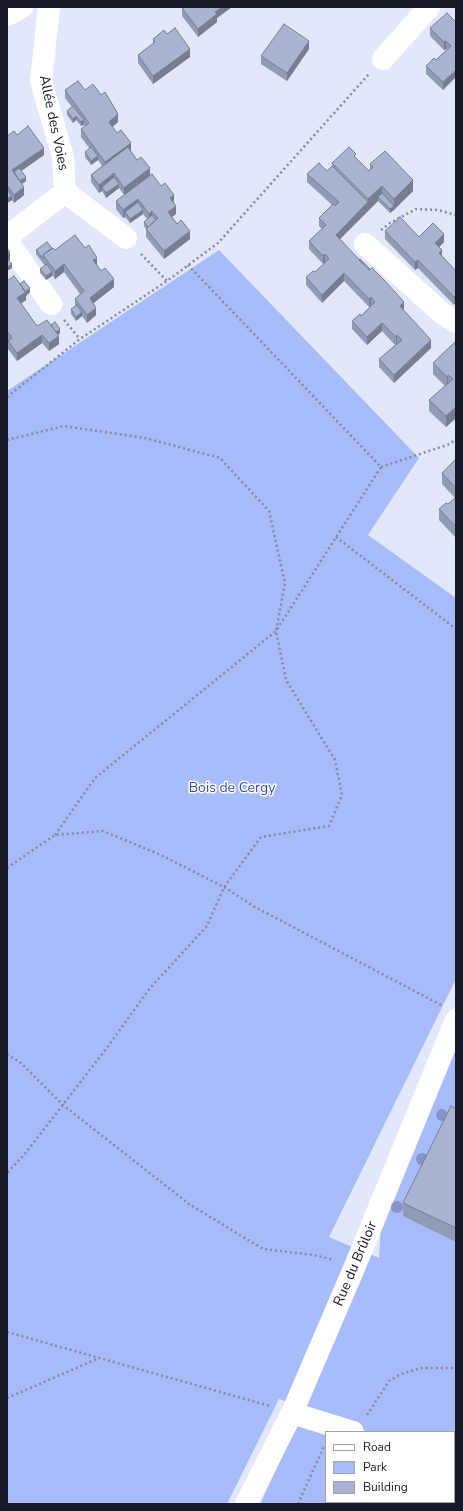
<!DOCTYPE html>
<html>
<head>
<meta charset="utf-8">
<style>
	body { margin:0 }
	#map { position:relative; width:463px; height:1511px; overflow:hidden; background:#e2e8fb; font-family:"Nunito Sans",sans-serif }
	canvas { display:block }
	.frame { position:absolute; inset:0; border:8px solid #171a25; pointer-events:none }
	.legend { position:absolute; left:325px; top:1431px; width:130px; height:72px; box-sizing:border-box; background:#fff; border:1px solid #a2a3a8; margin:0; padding:5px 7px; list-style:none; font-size:12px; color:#171a25 }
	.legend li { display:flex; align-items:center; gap:8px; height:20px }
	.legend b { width:20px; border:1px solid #a2a3a8 }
</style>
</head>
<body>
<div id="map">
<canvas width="463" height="1511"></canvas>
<div class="frame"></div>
<ul class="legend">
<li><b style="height:5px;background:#fff"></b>Road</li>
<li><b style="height:11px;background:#a8bcfb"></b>Park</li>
<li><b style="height:11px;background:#aab4d1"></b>Building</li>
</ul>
</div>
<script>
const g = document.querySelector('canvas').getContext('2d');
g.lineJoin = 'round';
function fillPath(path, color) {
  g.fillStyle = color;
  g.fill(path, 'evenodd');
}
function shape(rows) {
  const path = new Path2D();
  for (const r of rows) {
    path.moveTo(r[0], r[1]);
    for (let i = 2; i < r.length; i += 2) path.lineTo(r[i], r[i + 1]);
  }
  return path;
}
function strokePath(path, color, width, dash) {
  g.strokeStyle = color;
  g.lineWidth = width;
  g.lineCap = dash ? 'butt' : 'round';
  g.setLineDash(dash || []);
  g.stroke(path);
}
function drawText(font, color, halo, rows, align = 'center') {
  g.font = font + ' "Nunito Sans",sans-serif';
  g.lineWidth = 3;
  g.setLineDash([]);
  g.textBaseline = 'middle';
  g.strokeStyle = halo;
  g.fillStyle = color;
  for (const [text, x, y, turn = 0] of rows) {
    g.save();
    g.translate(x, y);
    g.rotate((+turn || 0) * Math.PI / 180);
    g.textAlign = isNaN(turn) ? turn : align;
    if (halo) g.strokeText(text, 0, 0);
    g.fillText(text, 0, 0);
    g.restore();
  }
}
const green = shape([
	[219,250,419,458,368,535,456,598,456,979,329,1237,379,1258,382,1209,456,1048,456,1456,454,1456,454,1432,326,1432,326,1502,355,1502,354,1504,260,1504,305,1408,279,1399,227,1504,7,1504,7,391]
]);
const path = shape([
	[381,230,390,223,416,209,438,210,456,215],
	[141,254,167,281],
	[64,320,80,339],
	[7,397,80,339,167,281,218,243,369,74],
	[7,440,64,426,145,438,220,458,269,511,285,583,276,631,286,680,335,760,342,795,329,826,261,837,224,887,207,926,150,988,106,1049,24,1155,7,1173],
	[381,467,450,444,456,439],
	[336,537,456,629],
	[55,835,95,778,276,631,381,467,188,265],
	[7,868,55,835,103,831,161,855,224,887,255,907,441,1005],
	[7,1054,21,1063,63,1105,189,1204,263,1249,314,1255,334,1260],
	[7,1332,270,1406],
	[7,1398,97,1359],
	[367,1415,389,1381,401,1374,421,1368,456,1368],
	[298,1504,324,1446]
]);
const minor = shape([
	[7,15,22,7],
	[383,59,429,7],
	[65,192,126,238],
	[7,237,65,192,63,157,41,81,49,7],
	[7,240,51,304],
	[365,244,443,314,456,322],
	[292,1413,353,1432],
	[454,1465,456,1466],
	[359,1502,359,1504],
	[246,1504,292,1413,355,1266,456,1020]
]);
const trees = [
	[442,1115],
	[422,1159],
	[397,1207]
];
const wall = shape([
	[183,7,232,7,217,18,217,22,198,37,182,16,182,8],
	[456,22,443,90,426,74,426,66,436,60,447,49,446,49,444,50,430,36,430,28],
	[167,34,190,57,153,84,138,63,138,55,153,44,153,39],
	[309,49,287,81,261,64,261,56],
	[65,90,85,90,118,122,112,127,137,160,174,203,176,214,172,217,190,239,164,259,146,237,146,229,144,226,144,222,147,219,143,214,130,223,125,217,123,218,116,209,116,201,124,195,119,188,106,198,102,191,99,193,91,182,91,175,102,166,98,160,91,165,85,157,85,152,90,149,81,137,81,129,85,126,84,125,81,126,76,120,73,123,67,115,67,111,72,107,65,98],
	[17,135,44,155,21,171,26,181,22,184,24,195,14,203,12,200,7,203,7,136],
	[356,158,369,171,370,169,370,164,413,191,390,213,378,201,340,239,404,310,403,310,431,348,394,383,379,367,379,359,395,345,382,331,367,345,352,329,352,321,361,316,372,306,371,305,369,307,344,281,322,303,306,285,306,277,315,272,325,263,325,262,323,264,309,249,309,241,322,229,319,226,319,218,332,205,307,182,307,174,327,171,332,166,332,163],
	[385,231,444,242,439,247,442,256,456,271,456,302,454,305,418,268,415,270,385,239],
	[52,248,55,250,97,265,114,287,93,303,96,315,87,323,82,316,76,321,71,314,71,309,75,306,75,299,80,294,64,272,55,279,52,275,52,276,46,280,40,273,40,269,45,266,36,254,36,250],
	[7,281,20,284,30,292,26,296,26,300,21,304,37,326,51,325,60,333,58,335,59,344,49,351,42,343,17,361,8,349,8,341,7,339],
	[456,341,456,418,446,427,429,411,429,400,445,386,433,374,433,363],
	[456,459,456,536,455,537,439,520,439,509,448,504,455,498,442,484,442,473],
	[456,1109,456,1242,403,1216,403,1203]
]);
const shadedWall = shape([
	[222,7,232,7,217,18,217,22,198,37,198,29,215,12],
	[309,41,309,49,287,81,287,73],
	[446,41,446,49,444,50,444,42],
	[190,49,190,57,153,84,153,76],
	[456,70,456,77,443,90,443,82],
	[118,114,118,122,109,130,109,122],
	[76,116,76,120,73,123,73,119],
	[84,120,84,124,81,126,81,122],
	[131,143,131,151,105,170,105,162],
	[44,148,44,155,14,176,12,170],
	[98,156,98,160,91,165,91,161],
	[150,168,150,176,124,195,124,188],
	[114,173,114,181,102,187,102,191,99,193,99,185],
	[26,177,26,181,18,186,18,182],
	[413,180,413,191,394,210,394,199],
	[119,184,119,188,106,198,106,193],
	[382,186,382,197,378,197,378,201,336,243,336,235,368,202,368,199],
	[24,187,24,195,14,203,14,195],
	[174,195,174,203,170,198],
	[12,196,12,200,7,203,7,199],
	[138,199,138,207,125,212,125,217,123,218,123,210],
	[176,206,176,214,168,220,168,212],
	[394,206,394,210,390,213,390,209],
	[143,210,143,214,130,223,130,219],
	[152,211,152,219,149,222,149,214],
	[190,231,190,239,164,259,164,251],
	[444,234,444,242,435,251,435,243],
	[442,250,442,258,439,253],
	[10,252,10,260,7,262,7,254],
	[325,254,325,262,323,264,323,256],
	[97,258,97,266,93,260],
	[418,260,418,268,415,270,415,262],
	[12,264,12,268,7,271,7,267],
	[64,264,64,272,55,279,55,271],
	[52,272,52,276,46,280,46,276],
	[344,273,344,281,322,303,322,295],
	[114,279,114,287,90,306,90,298],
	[30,288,30,292,26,296,26,300,17,306,17,298],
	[456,295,456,302,454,305,454,297],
	[371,297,371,305,369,307,369,299],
	[404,302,404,310,400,314,400,306],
	[96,308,96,315,87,323,87,315],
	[82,312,82,316,76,321,76,317],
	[382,323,382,331,367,345,367,337],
	[60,329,60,333,54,338,54,334],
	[42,335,42,343,17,361,17,353],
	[397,335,397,343,396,345,396,337],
	[59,336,59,344,49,351,49,343],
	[431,340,431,348,394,383,394,375],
	[448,375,448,386,447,388,447,377],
	[456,407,456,418,446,427,446,416],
	[456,525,456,536,455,537,455,526]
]);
const building = shape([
	[183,7,222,7,215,12,217,14,198,29,182,8,183,7],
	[447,13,456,22,456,70,443,82,426,66,434,58,436,60,451,46,446,41,444,42,430,28,447,13],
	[284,24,309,41,287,73,261,56,284,24],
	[175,28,190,49,153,76,138,55,155,42,153,39,164,30,167,34,175,28],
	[78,81,85,90,93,84,101,95,105,92,118,114,109,122,117,133,121,130,131,143,105,162,81,129,89,123,65,90,78,81],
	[73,106,84,120,81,122,76,116,73,119,67,111,73,106],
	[28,126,44,148,12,170,24,187,14,195,7,185,7,136,14,131,17,135,28,126],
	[91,147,98,156,91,161,85,152,91,147],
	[128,147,137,160,141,157,150,168,124,188,114,173,99,185,91,175,128,147],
	[349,147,356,154,354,156,369,171,373,167,370,164,385,151,413,180,394,199,382,186,368,199,332,163,349,147],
	[319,163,327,171,332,166,368,202,336,235,369,270,372,268,386,282,404,302,400,306,431,340,394,375,379,359,402,340,397,335,396,337,382,323,367,337,352,321,360,314,361,316,375,302,371,297,369,299,344,273,322,295,306,277,313,271,315,272,329,259,325,254,323,256,309,241,326,225,319,218,333,204,335,206,339,202,307,174,319,163],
	[19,168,26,177,20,181,14,172,19,168],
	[152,174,161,186,165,183,174,195,170,198,176,206,168,212,177,224,181,220,190,231,164,251,146,229,158,218,152,211,149,214,138,199,123,210,116,201,152,174],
	[114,177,119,184,106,193,102,187,114,177],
	[7,189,12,196,7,199,7,189],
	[382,193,394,206,390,209,378,197,382,193],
	[138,202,143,210,130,219,125,212,138,202],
	[152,215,156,220,148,227,144,222,152,215],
	[400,217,419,237,433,223,444,234,435,243,442,250,439,253,456,271,456,295,454,297,418,260,415,262,385,231,400,217],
	[75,235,85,248,89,245,97,258,93,260,101,271,105,268,114,279,90,298,96,308,87,315,75,299,84,291,64,264,55,271,43,255,53,248,55,250,75,235],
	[47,242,52,248,43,255,43,259,36,250,47,242],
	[7,248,10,252,7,254,7,248],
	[7,258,12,264,7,267,7,258],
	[360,259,370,269,369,270,359,260,360,259],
	[47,264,52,272,46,276,40,269,47,264],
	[14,276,26,292,17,298,37,326,47,320,59,336,49,343,42,335,17,353,8,341,12,338,7,331,7,281,14,276],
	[24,281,30,288,25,292,20,284,24,281],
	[77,305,82,312,76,317,71,309,77,305],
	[55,322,60,329,56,332,51,325,55,322],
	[456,341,456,407,446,416,429,400,453,379,448,375,447,377,433,363,456,341],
	[456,459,456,488,442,473,456,459],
	[456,497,456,525,455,526,439,509,446,503,448,504,456,497],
	[451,1106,456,1109,456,1228,403,1203,451,1106]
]);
const streetNames = [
	["Allée des Voies",53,123,78],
	["Rue du Brûloir",356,1264,-67]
];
const parkNames = [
	["Bois de Cergy",232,789]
];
fillPath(green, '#a8bcfb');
strokePath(path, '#858999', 2.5, [2, 3]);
strokePath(minor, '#fff', 22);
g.fillStyle = '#8694cc';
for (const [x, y] of trees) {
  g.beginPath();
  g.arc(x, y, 6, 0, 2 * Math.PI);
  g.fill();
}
fillPath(wall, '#929bb4');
fillPath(shadedWall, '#777e92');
fillPath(building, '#aab4d1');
strokePath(building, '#777e92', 1);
drawText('14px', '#171a25', '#fff', streetNames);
drawText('14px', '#3b4fa5', '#fff', parkNames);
</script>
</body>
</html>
